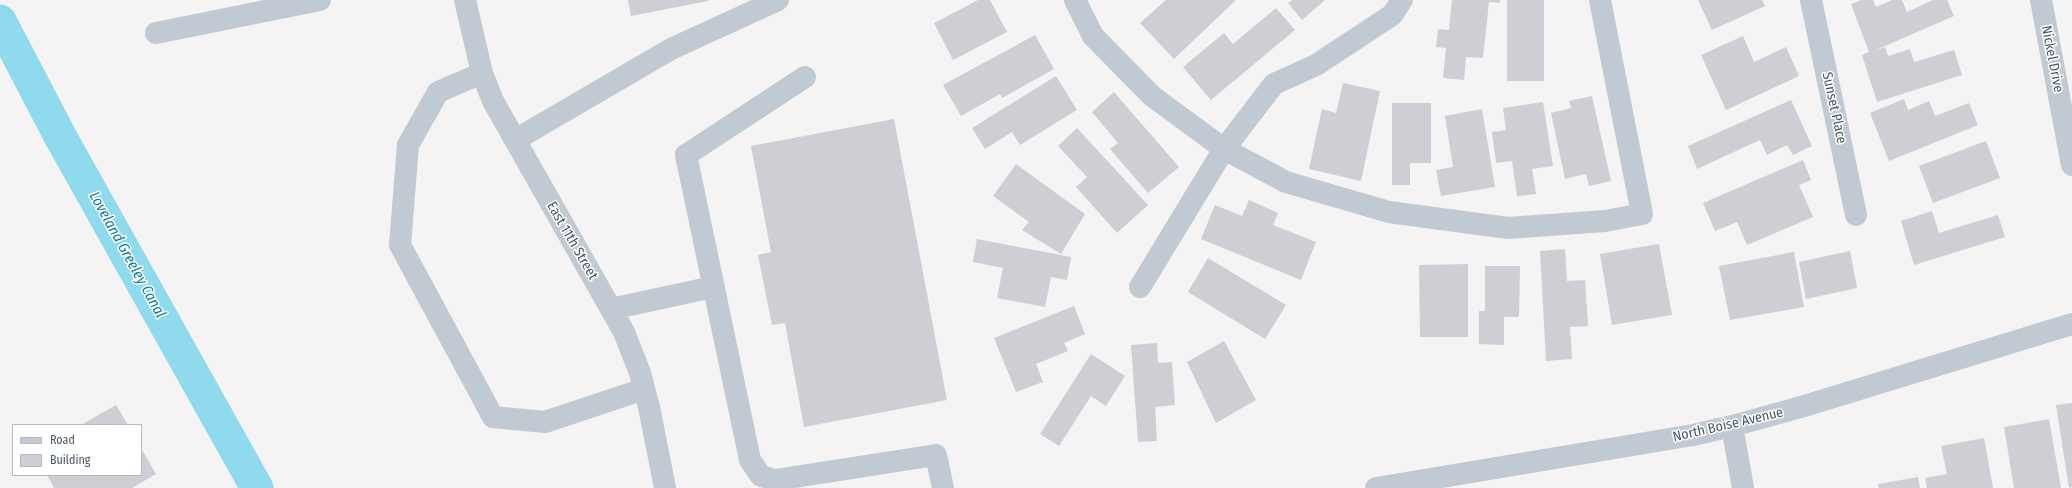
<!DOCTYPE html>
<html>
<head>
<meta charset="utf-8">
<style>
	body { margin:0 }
	#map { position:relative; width:2072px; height:488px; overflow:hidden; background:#f5f3f3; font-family:"Fira Sans Condensed",sans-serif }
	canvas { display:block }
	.legend { position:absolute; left:12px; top:424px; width:130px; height:52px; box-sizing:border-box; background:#fff; border:1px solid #b7bbc0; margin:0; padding:5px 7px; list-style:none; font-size:12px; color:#4a5661 }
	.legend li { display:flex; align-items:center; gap:8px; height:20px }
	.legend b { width:20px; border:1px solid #b7bbc0 }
</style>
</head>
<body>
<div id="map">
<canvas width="2072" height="488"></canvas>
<ul class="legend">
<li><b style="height:5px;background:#c1cad2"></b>Road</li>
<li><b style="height:11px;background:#cdcfd5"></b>Building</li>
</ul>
</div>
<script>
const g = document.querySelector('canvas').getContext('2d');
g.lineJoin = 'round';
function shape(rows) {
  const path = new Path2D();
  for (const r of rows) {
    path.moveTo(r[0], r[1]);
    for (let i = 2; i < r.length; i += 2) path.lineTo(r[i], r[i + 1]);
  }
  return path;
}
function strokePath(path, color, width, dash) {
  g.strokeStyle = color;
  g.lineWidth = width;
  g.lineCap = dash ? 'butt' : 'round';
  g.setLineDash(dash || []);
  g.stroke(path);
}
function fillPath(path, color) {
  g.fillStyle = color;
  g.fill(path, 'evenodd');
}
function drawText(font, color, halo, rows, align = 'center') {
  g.font = font + ' "Fira Sans Condensed",sans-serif';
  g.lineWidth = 3;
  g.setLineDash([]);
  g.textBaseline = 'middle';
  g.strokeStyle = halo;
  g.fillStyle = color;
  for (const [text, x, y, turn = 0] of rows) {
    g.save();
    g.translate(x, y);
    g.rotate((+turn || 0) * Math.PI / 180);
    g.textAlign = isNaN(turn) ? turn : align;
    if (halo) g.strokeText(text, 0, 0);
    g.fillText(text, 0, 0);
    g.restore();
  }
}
const canal = shape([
	[0,21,60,136,257,488]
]);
const building = shape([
	[628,0,708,0,708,1,631,16],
	[978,0,990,0,1007,32,953,60,934,23],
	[1166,0,1236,0,1174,59,1140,23],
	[1292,0,1325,0,1302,20,1288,3],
	[1452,0,1500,0,1500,3,1489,2,1483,58,1466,57,1464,80,1443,78,1446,48,1436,47,1438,29,1449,30],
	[1507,0,1544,0,1544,81,1507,81],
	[1698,0,1762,0,1765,6,1712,30],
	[1861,0,1873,0,1876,7,1892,0,1902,0,1907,12,1933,0,1947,0,1954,16,1871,52,1885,47,1888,56,1910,49,1914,62,1954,50,1962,75,1877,102,1862,55,1869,52,1851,4],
	[1276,8,1295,30,1211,100,1183,67,1224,33,1233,44],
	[1035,35,1054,69,1002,98,1000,94,961,116,943,85],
	[1743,36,1754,62,1786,47,1799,76,1726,110,1701,55],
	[1056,76,1077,110,1020,145,1012,132,985,149,972,128],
	[1343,83,1380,91,1361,181,1309,169,1322,109,1336,113],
	[1114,92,1179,167,1148,193,1110,149,1118,143,1092,112],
	[1592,96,1611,181,1589,186,1586,174,1565,179,1551,113,1571,108,1569,101],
	[1904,99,1908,110,1929,101,1935,116,1969,103,1978,125,1889,161,1870,113],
	[1791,100,1812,146,1793,155,1787,145,1767,155,1760,140,1697,169,1688,146],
	[1543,102,1553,166,1532,169,1536,194,1517,196,1512,161,1496,163,1492,132,1506,130,1503,108],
	[1392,103,1431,103,1431,163,1410,163,1410,185,1392,185],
	[1482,109,1495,187,1441,196,1436,170,1453,167,1445,116],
	[894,119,947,400,804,427,785,323,772,325,758,255,771,252,751,146],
	[1077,128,1148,205,1117,233,1076,187,1087,177,1058,146],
	[1986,141,2000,178,1933,203,1919,166],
	[1803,160,1811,180,1799,185,1813,217,1747,245,1737,222,1715,231,1703,203],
	[1016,164,1085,214,1061,254,1022,230,1029,222,993,196],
	[1249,200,1278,213,1273,225,1316,242,1301,280,1201,239,1215,205,1242,216],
	[1932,211,1939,233,1998,215,2005,237,1914,265,1901,221],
	[977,239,1071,257,1067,280,1051,277,1045,307,997,298,1003,268,973,262],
	[1659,244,1672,315,1612,325,1600,254],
	[1565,249,1567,281,1585,280,1588,326,1570,327,1572,359,1546,361,1540,251],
	[1850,251,1857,288,1806,299,1799,262],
	[1794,252,1804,307,1730,320,1719,266],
	[1208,258,1286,305,1265,339,1188,292],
	[1468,264,1468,337,1420,337,1419,265],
	[1485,266,1520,266,1519,317,1504,317,1504,345,1479,344,1479,311,1485,311],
	[1074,306,1085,334,1064,343,1068,351,1036,364,1043,382,1016,392,994,338],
	[1224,341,1256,400,1216,423,1187,362],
	[1157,343,1158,363,1172,362,1175,405,1155,407,1157,441,1138,442,1131,345],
	[1091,354,1125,376,1106,406,1091,396,1059,446,1040,434],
	[2072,403,2072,487,2069,488,2056,405],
	[116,405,128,425,81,425],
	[2049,419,2061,488,2014,488,2004,427],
	[1984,438,1993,488,1927,488,1925,478,1947,474,1941,446],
	[141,448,156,474,132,488,54,488,47,475,141,475],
	[1918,477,1920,488,1879,488,1878,484]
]);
const minor = shape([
	[465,0,482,73,493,101,624,332,640,373,649,407,665,488],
	[1075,0,1093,36,1152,96,1224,149,1286,182,1389,212,1508,228,1605,221,1642,214,1600,0],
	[1811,0,1856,215],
	[2041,0,2072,165],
	[156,33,320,0],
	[482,73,438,92,408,145,400,245,493,417,545,422,644,389],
	[805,77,686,155,750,460,761,476,775,480,936,455,943,488],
	[515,140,671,49,778,0],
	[1140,287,1224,149,1274,84,1316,65,1392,15,1402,0],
	[611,309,713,287],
	[1732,426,1743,488],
	[1376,488,1693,435,1732,426,1801,407,2072,324]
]);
const streetNames = [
	["Nickel Drive",2052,59,79],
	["Sunset Place",1834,108,78],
	["East 11th Street",572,241,60],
	["North Boise Avenue",1728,425,-13]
];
const waterNames = [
	["Loveland Greeley Canal",127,255,61]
];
strokePath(canal, '#90daee', 33);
fillPath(building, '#cdcfd5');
strokePath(minor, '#c1cad2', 22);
drawText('14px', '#4a5661', '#fff', streetNames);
drawText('italic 15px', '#0c7c9b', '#fff', waterNames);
</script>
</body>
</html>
